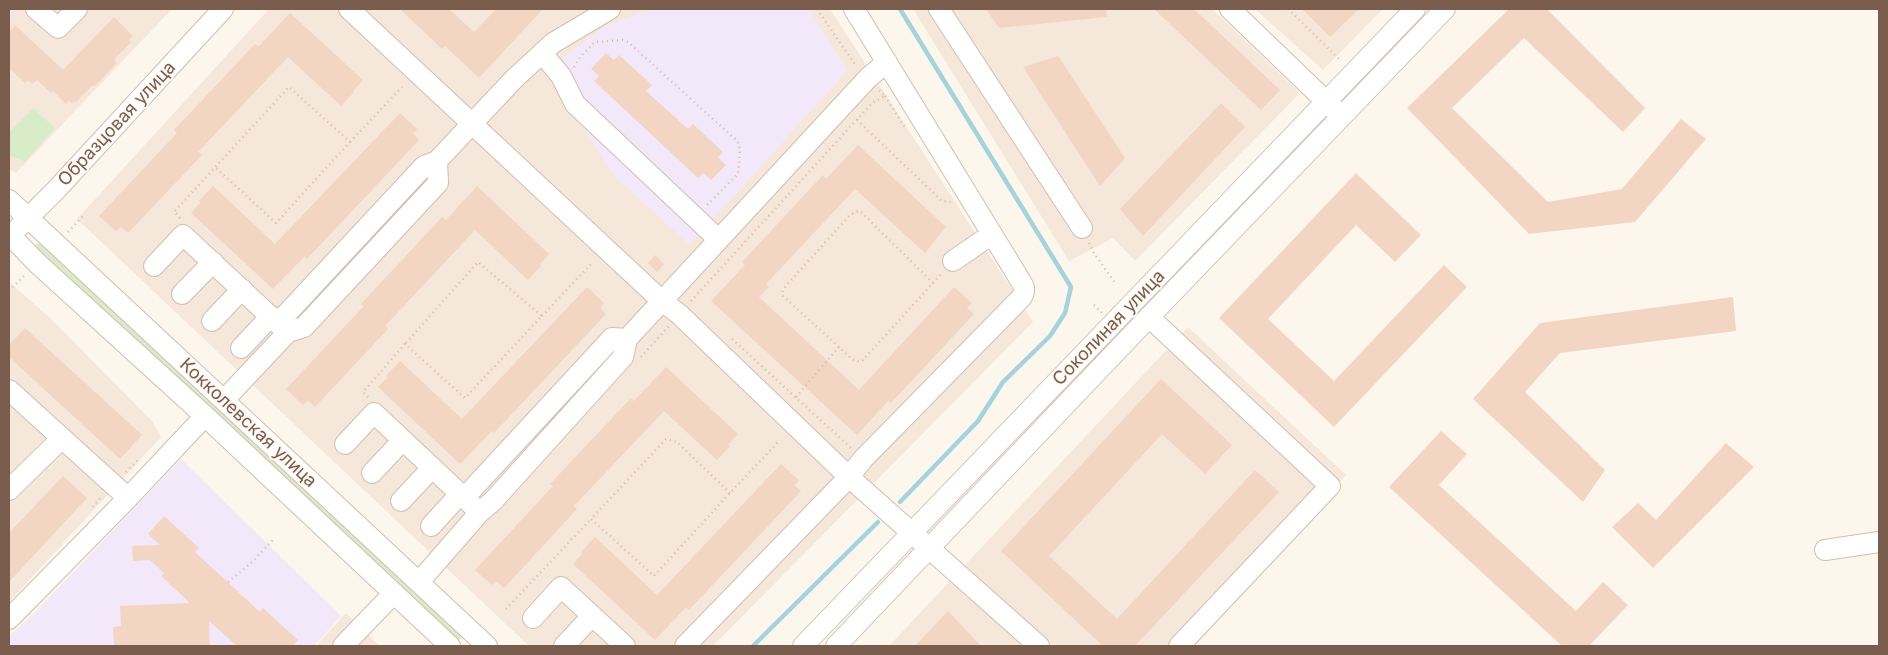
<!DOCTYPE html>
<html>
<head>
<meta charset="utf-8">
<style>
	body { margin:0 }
	#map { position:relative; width:1888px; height:655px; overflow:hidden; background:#fdf6ec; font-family:Inter,sans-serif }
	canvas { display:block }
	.frame { position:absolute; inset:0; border:10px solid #7a5c4d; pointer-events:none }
</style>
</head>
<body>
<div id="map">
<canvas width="1888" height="655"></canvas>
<div class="frame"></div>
</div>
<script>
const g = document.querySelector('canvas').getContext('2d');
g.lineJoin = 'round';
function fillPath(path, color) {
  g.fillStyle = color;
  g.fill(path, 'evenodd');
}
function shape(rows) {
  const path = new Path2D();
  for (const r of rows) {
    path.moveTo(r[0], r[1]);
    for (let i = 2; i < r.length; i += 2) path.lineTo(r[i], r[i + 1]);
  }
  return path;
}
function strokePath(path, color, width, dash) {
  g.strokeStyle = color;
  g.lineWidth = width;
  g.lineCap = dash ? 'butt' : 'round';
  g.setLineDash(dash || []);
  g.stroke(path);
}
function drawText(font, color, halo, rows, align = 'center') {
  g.font = font + ' Inter,sans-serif';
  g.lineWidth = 4;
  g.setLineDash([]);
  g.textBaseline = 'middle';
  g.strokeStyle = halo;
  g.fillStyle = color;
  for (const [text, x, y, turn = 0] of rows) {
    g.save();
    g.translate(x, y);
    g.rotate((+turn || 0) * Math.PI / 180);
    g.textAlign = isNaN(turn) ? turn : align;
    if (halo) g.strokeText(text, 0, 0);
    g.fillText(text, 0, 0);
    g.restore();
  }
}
const residential = shape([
	[9,9,172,9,16,173,9,170],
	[269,9,830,9,1033,322,713,646,529,646,77,219],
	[913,9,1212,9,1300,93,1135,261,1113,238,1069,261],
	[1255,9,1383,9,1323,70],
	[9,282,49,317,152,421,161,437,9,602],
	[1188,327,1346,475,1189,646,889,646],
	[346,613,380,646,316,646]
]);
const education = shape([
	[652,9,809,9,847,71,690,245,614,176,547,70,605,26],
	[181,459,341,616,314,646,9,646,9,636,32,616]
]);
const green = shape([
	[33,108,55,128,25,162,9,155,9,132],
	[42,242,463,636,456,643,37,251,35,245]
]);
const stream = shape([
	[900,9,1071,287,1065,313,1050,336,1003,382,978,421,900,502],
	[753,646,878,522]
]);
const building = shape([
	[400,9,449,9,474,32,496,9,543,9,479,78,445,46,442,49],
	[986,9,1106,9,1107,17,999,28],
	[1154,9,1194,9,1280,90,1261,110],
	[1302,9,1359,9,1330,37],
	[1509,9,1547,9,1645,108,1623,132,1524,38,1452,108,1548,202,1622,189,1681,119,1706,139,1635,222,1529,234,1407,108],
	[290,13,363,80,353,91,354,92,341,106,288,57,198,152,202,155,128,233,121,227,116,231,99,216,177,133,174,130,255,44,259,46],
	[114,17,133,36,129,40,131,42,114,60,117,63,95,86,93,85,76,102,75,101,72,104,69,100,66,104,53,91,51,93,37,80,32,84,28,80,25,83,9,68,9,33,15,25,63,70],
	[606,53,614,60,619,55,652,85,646,91,688,129,693,124,723,152,718,157,726,165,711,180,703,173,698,178,594,81,599,76,591,69],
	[1058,56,1125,158,1100,186,1023,67],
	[1221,103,1245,127,1143,236,1120,209],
	[400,113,417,129,413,134,419,140,307,259,305,256,273,289,191,213,201,202,199,201,213,186,275,244],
	[858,145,946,227,925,253,855,189,766,284,769,287,759,297,859,390,954,287,972,303,967,308,974,314,891,403,888,401,857,435,711,301,745,265,742,262,823,175,826,179],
	[1356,173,1421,235,1395,262,1356,225,1268,319,1334,381,1444,265,1467,287,1334,427,1219,318],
	[477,186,549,254,540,264,541,266,528,280,475,230,385,326,388,329,315,407,308,400,303,405,286,389,364,306,361,304,442,217,446,220],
	[655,255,664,264,657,272,648,263],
	[587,287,604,303,600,308,606,314,494,433,492,431,460,464,378,387,388,377,386,376,400,361,462,419],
	[1733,297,1736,331,1560,353,1525,392,1605,470,1583,502,1473,399,1540,323],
	[25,328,142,435,120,459,9,357,9,345],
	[666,367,738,434,728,445,730,446,717,460,664,411,574,506,577,509,504,588,496,581,492,585,475,570,553,486,550,484,631,398,634,401],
	[1161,379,1232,445,1205,474,1162,434,1049,556,1117,619,1255,470,1279,492,1135,646,1103,646,1001,551],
	[1441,431,1467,454,1439,485,1576,611,1603,582,1628,605,1589,646,1562,646,1389,487],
	[1726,443,1754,467,1653,568,1612,527,1638,503,1656,520],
	[781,464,799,480,794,485,801,491,689,610,686,607,655,640,573,564,582,554,581,552,595,537,657,595],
	[63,476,87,498,9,582,9,533],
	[164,516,199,548,195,552,260,612,263,608,298,640,292,646,237,646,209,621,210,646,114,646,113,627,121,626,120,606,190,603,161,576,164,573,150,560,133,561,132,546,160,545,148,534],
	[948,611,981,646,915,646]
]);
const path = shape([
	[817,9,856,66],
	[1288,9,1341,61],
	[574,67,580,57,595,42,623,40,628,42,735,139,739,144,740,150,738,174,706,206],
	[885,96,906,129],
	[857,120,942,201,952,202],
	[350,142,402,87],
	[180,218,174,212,289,87,350,142,276,223,215,167],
	[68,232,84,215],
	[1089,243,1094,253,1115,283],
	[933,283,860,211,855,212,849,216,784,288,782,293,783,296,852,359,860,362,862,361,933,283,942,273],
	[9,291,25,275],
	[691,301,872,103,885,96,879,90],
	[1094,305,1102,313],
	[542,316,592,263],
	[732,339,851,448],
	[641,357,669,326],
	[368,397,363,392,405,344,465,398,542,316,478,262,405,344],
	[796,397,839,347],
	[126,472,138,460],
	[730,493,677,442,666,439,591,519,654,576,730,493,780,440],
	[93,507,102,496],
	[228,582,250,564,274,539],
	[506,609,591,519]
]);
const minor = shape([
	[36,9,58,28,77,9],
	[349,9,663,302,679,314,849,477,1039,646],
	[939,9,1082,228],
	[1230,9,1335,110],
	[542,53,561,76,575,104,718,239],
	[9,200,487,646],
	[19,227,56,190,223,9],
	[9,234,37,263,205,416,450,646],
	[953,261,992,234],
	[154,266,183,235,286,331],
	[182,294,213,262],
	[1149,317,1330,486,1179,646],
	[212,321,242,289],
	[278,323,424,166,437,161,514,79,553,43,610,9],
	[241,348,271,316],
	[9,390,128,498],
	[224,400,288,332,304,327,438,183,437,161],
	[345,444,374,413,473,506],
	[372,473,403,440],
	[9,490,62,438],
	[464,498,612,338,627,339],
	[401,501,432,468],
	[431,526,460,494],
	[1825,550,1879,542],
	[419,582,480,512,493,501,623,357,627,339,868,78,887,62],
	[533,618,561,587,625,646],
	[9,619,128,498,205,416],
	[343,646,394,593],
	[564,646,592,616],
	[685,646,849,477,863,459,1022,297,1024,292,1024,287,1014,270,854,9],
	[803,646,1415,9],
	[836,646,1149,317,1445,9]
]);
const streetNames = [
	["Образцовая улица",117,124,-47],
	["Соколиная улица",1109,328,-46],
	["Кокколевская улица",248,423,43]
];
fillPath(residential, '#f5e8da');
fillPath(education, '#f3e8fa');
fillPath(green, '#d8ecc9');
strokePath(stream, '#a5d3da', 4.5);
fillPath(building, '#f3d5c3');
strokePath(minor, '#d1beb0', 22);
strokePath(path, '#d9b8a5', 2.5, [1, 4]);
strokePath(minor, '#fff', 20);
drawText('18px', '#7a5c4d', '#fffaf3', streetNames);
</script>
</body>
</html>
